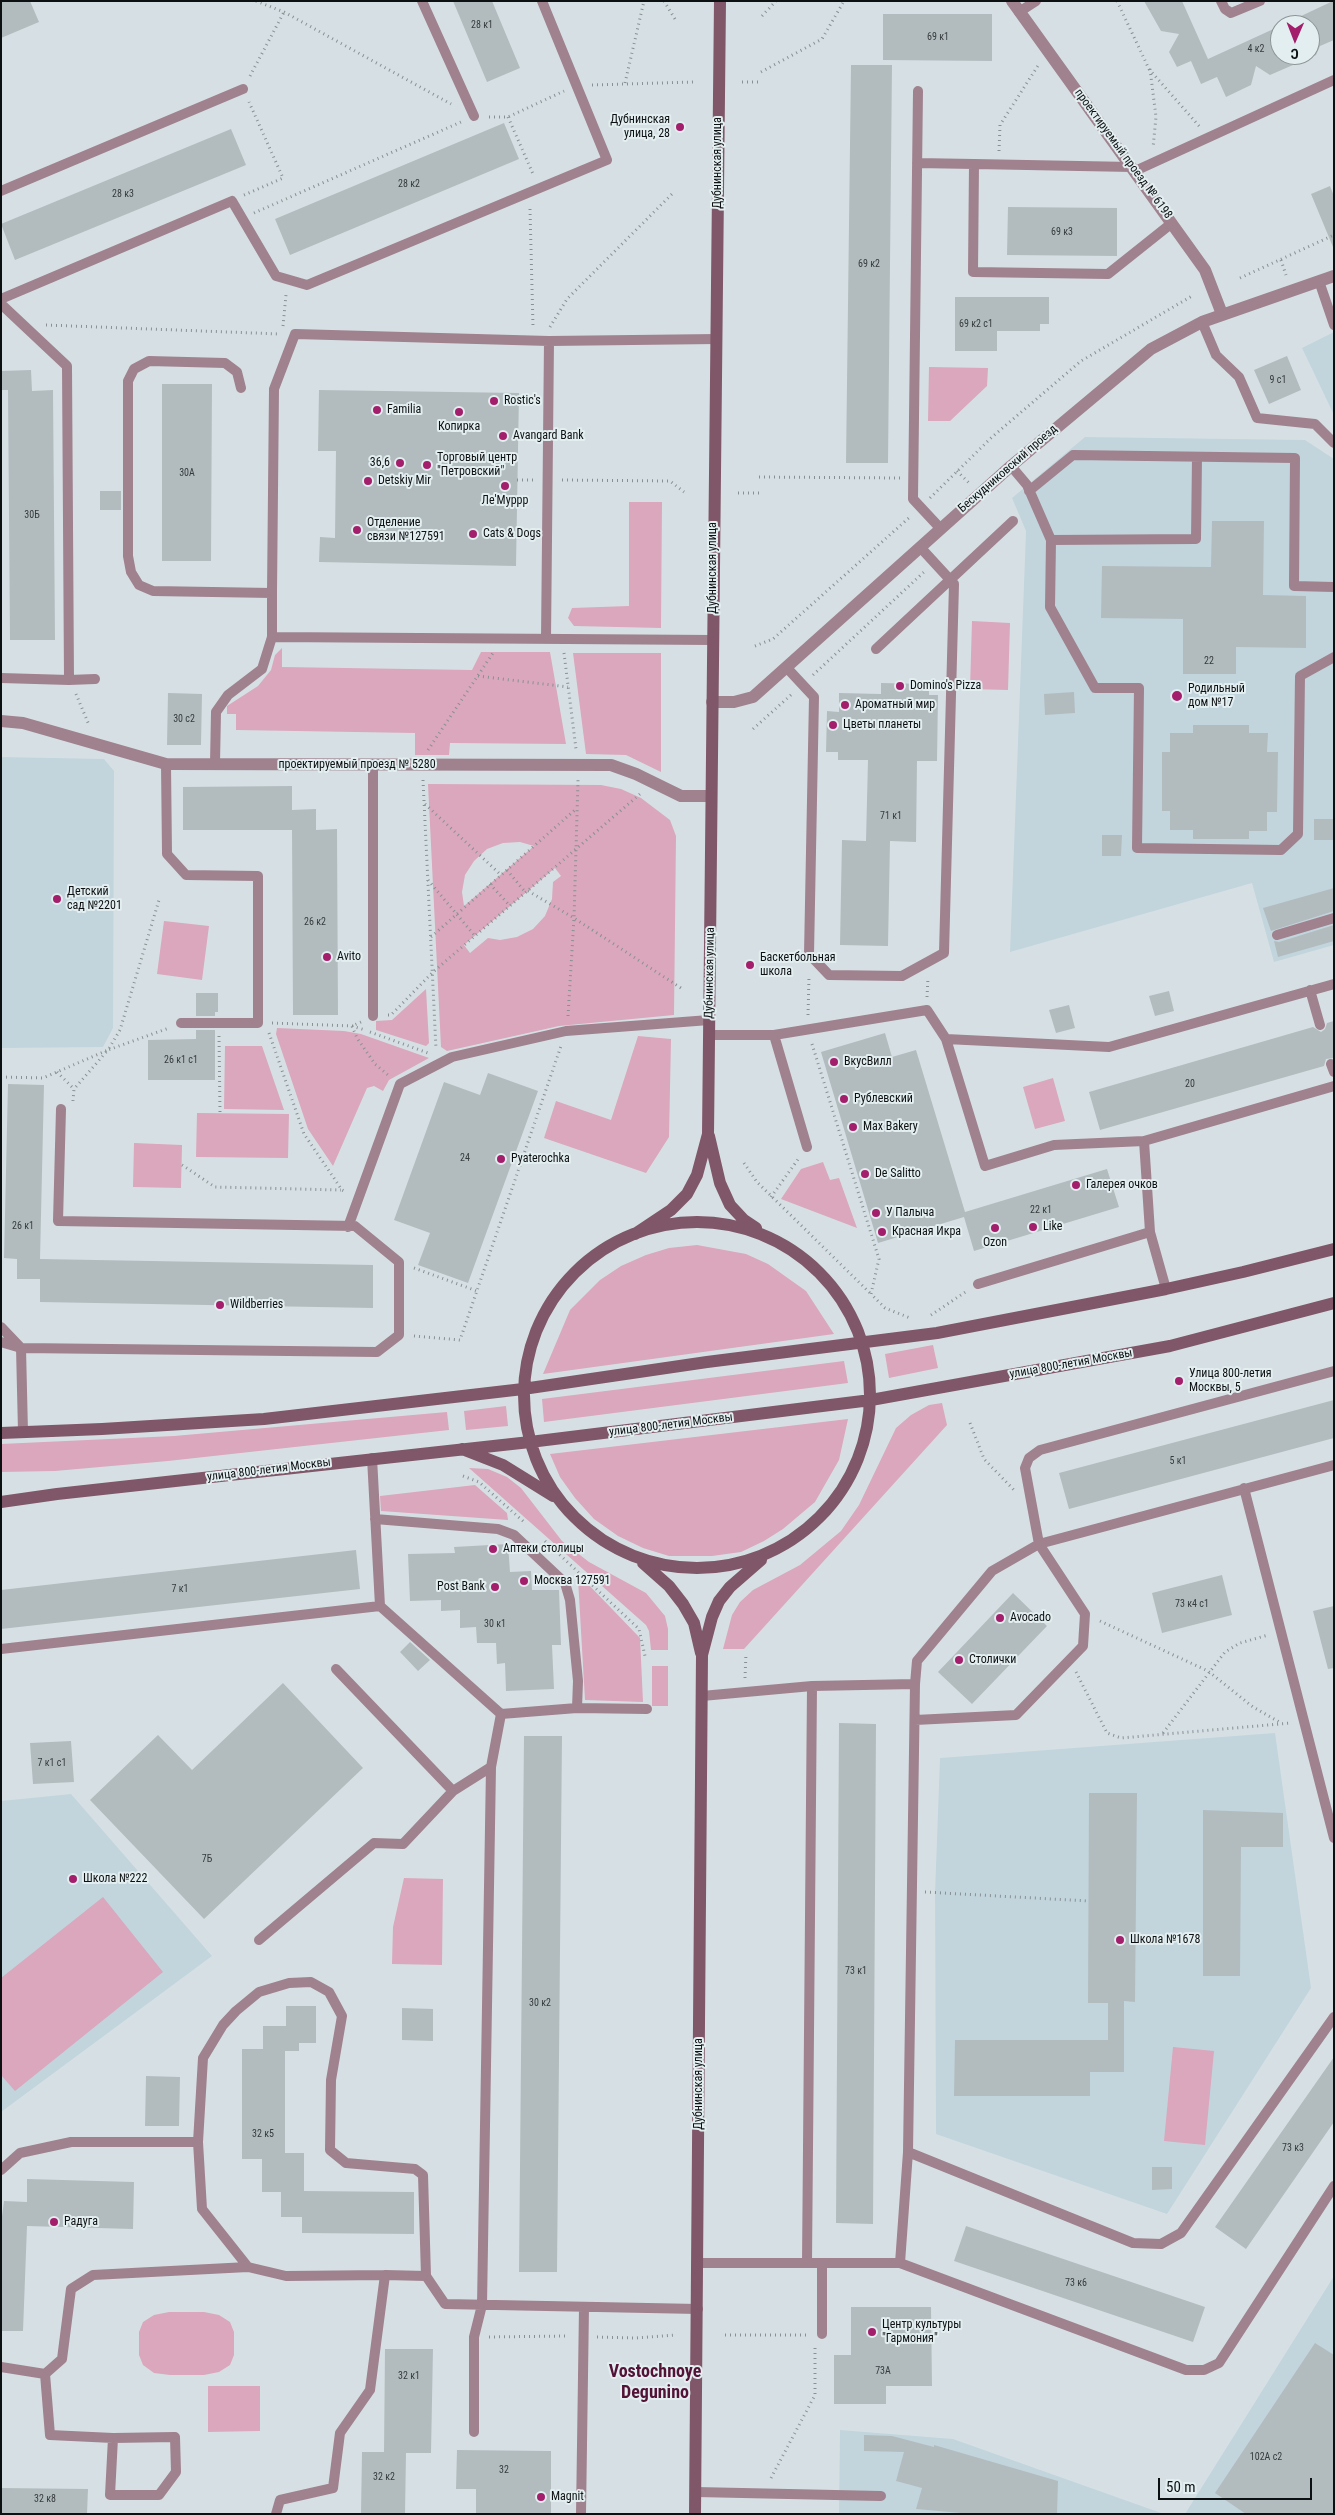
<!DOCTYPE html>
<html>
<head>
<meta charset="utf-8">
<style>
	body { margin:0 }
	#map { position:relative; width:1335px; height:2515px; overflow:hidden; background:#d6e0e4; font-family:"Roboto Condensed",sans-serif }
	canvas { display:block }
	.frame { position:absolute; inset:0; border:2px solid #0d1011; pointer-events:none }
	.north { position:absolute; left:1270px; top:15px; width:50px; height:50px; box-sizing:border-box; background:#e3eef1; border:1px solid #8d9597; border-radius:50%; rotate:181deg; font-size:14px; font-weight:700; line-height:20px; text-align:center; color:#0d1011 }
	.north::after { content:''; display:block; margin:auto; width:18px; height:22px; background:#a31e6b; clip-path:polygon(50% 0,100% 100%,50% 72%,0 100%) }
	.scale { position:absolute; left:1158px; top:2478px; width:154px; height:22px; box-sizing:border-box; border:2px solid #0d1011; border-top:0; padding-left:6px; font-size:15px; line-height:18px; white-space:nowrap; color:#0d1011; -webkit-text-stroke:4px #e3eef1; paint-order:stroke }
</style>
</head>
<body>
<div id="map">
<canvas width="1335" height="2515"></canvas>
<div class="frame"></div>
<div class="north">С</div>
<div class="scale">50 m</div>
</div>
<script>
const g = document.querySelector('canvas').getContext('2d');
g.lineJoin = 'round';
function fillPath(path, color) {
  g.fillStyle = color;
  g.fill(path, 'evenodd');
}
function shape(rows) {
  const path = new Path2D();
  for (const r of rows) {
    if (r.length === 3) {
      path.moveTo(r[0] + r[2], r[1]);
      path.arc(r[0], r[1], r[2], 0, 2 * Math.PI);
      continue;
    }
    path.moveTo(r[0], r[1]);
    for (let i = 2; i < r.length; i += 2) path.lineTo(r[i], r[i + 1]);
  }
  return path;
}
function strokePath(path, color, width, dash) {
  g.strokeStyle = color;
  g.lineWidth = width;
  g.lineCap = dash ? 'butt' : 'round';
  g.setLineDash(dash || []);
  g.stroke(path);
}
function drawText(font, color, halo, rows, align = 'center') {
  g.font = font + ' "Roboto Condensed",sans-serif';
  g.lineWidth = 4;
  g.setLineDash([]);
  g.textBaseline = 'middle';
  g.strokeStyle = halo;
  g.fillStyle = color;
  for (const [text, x, y, turn = 0] of rows) {
    g.save();
    g.translate(x, y);
    g.rotate((+turn || 0) * Math.PI / 180);
    g.textAlign = isNaN(turn) ? turn : align;
    if (halo) g.strokeText(text, 0, 0);
    g.fillText(text, 0, 0);
    g.restore();
  }
}
const built = shape([
	[1334,332,1334,415,1302,348],
	[1085,437,1305,440,1334,459,1334,945,1274,962,1252,883,1010,952,1026,531,1012,498],
	[1,757,104,759,114,771,113,1028,103,1047,1,1048],
	[1275,1733,1311,1988,1167,2214,936,2134,935,1893,940,1758],
	[71,1794,212,1956,1,2112,1,1801],
	[1334,2276,1334,2514,1185,2514],
	[840,2430,953,2439,1164,2514,839,2514]
]);
const green = shape([
	[929,367,988,368,987,386,950,421,928,421],
	[629,502,662,502,661,628,574,626,568,618,572,608,629,606],
	[972,621,1010,623,1008,690,970,689],
	[282,648,282,667,472,670,481,652,550,652,566,744,450,743,449,755,415,755,415,733,236,730,236,714,227,714,227,706,258,686,271,670,275,655],
	[573,653,661,653,661,772,626,755,586,754],
	[428,784,601,785,621,789,641,798,670,820,676,836,674,1015,559,1026,447,1051,441,1047],
	[520,842,534,846,464,906,462,892,465,875,474,861,487,849,503,843],
	[555,868,561,876,553,882,552,899,545,916,533,929,517,937,500,940,488,938,470,953,464,945],
	[164,921,209,926,202,980,157,974],
	[426,989,429,1043,426,1046,376,1030,376,1021,392,1020],
	[277,1028,344,1031,361,1034,429,1058,389,1080,383,1091,374,1086,367,1088,333,1166,308,1129,276,1034],
	[638,1036,671,1039,669,1137,646,1173,544,1138,556,1101,611,1120],
	[225,1046,262,1046,284,1110,224,1109],
	[1053,1078,1065,1121,1035,1129,1023,1087],
	[197,1113,289,1114,288,1158,196,1157],
	[134,1143,182,1145,181,1188,133,1187],
	[823,1162,830,1180,839,1178,857,1228,781,1199,801,1169],
	[697,1245,746,1254,768,1264,806,1291,834,1334,543,1374,570,1310,600,1280,621,1266,646,1255,669,1248],
	[933,1345,938,1368,889,1378,885,1354],
	[844,1361,848,1383,544,1422,542,1399],
	[942,1403,947,1425,744,1649,723,1649,732,1615,740,1602,753,1590,800,1565,841,1531,859,1505,896,1428,911,1415,929,1405],
	[506,1406,508,1426,466,1430,464,1411],
	[447,1412,449,1430,168,1461,55,1471,1,1472,1,1444,174,1436],
	[848,1419,839,1460,815,1502,783,1529,764,1541,741,1552,712,1556,669,1556,643,1548,618,1536,594,1519,575,1498,560,1477,550,1454],
	[469,1468,488,1469,507,1477,521,1488,562,1541,589,1562,646,1593,665,1616,668,1629,668,1650,651,1650,649,1631,646,1625],
	[475,1485,507,1513,508,1520,381,1511,380,1496],
	[578,1579,585,1581,640,1638,643,1702,585,1700],
	[652,1666,668,1666,668,1706,652,1706],
	[404,1878,443,1879,442,1965,392,1964,393,1927],
	[103,1897,163,1972,15,2091,1,2075,1,1978],
	[1173,2047,1214,2051,1205,2145,1164,2141],
	[169,2312,204,2312,219,2315,230,2322,234,2332,234,2355,230,2365,219,2372,204,2375,170,2375,154,2373,143,2365,139,2355,139,2332,143,2322,154,2315],
	[208,2386,260,2386,260,2431,208,2432]
]);
const building = shape([
	[1,1,30,1,39,22,1,38],
	[453,1,492,1,520,68,487,82],
	[1144,1,1182,1,1208,59,1280,26,1280,55,1310,55,1310,25,1282,25,1333,1,1334,40,1320,46,1316,55,1270,75,1256,66,1251,85,1226,97,1217,77,1201,84,1191,61,1177,67,1169,52,1179,34,1161,31],
	[883,14,992,14,992,61,883,60],
	[851,65,892,65,888,463,846,463],
	[504,123,519,159,290,255,275,219],
	[231,129,246,165,15,260,1,224],
	[1330,186,1334,196,1333,247,1311,194],
	[1008,207,1117,208,1117,256,1007,255],
	[955,297,1049,297,1049,324,1040,324,1040,331,997,331,997,351,955,351],
	[1287,356,1301,390,1269,404,1254,370],
	[31,370,32,391,53,390,55,640,10,640,8,390,1,390,1,371],
	[162,384,212,384,211,561,162,561],
	[319,390,519,393,516,566,319,562,320,537,335,538,336,451,318,451],
	[100,491,121,491,121,510,100,510],
	[1212,521,1264,521,1263,595,1306,596,1306,648,1236,647,1236,674,1183,674,1183,619,1101,618,1102,566,1211,567],
	[881,683,929,684,929,695,938,695,937,761,917,761,916,842,890,841,888,946,840,945,842,840,866,841,868,760,838,760,838,752,826,752,827,711,839,712,839,693,881,694],
	[1074,692,1075,713,1045,715,1044,694],
	[168,693,202,694,201,745,167,745],
	[1193,725,1249,725,1249,733,1268,733,1267,752,1278,752,1277,812,1267,812,1267,831,1249,831,1249,839,1193,839,1193,830,1170,830,1170,811,1162,811,1162,752,1170,752,1170,733,1193,733],
	[292,786,292,810,316,809,316,830,337,829,338,1015,293,1015,292,830,183,830,183,787],
	[1314,819,1333,819,1333,840,1314,840],
	[1102,835,1122,835,1121,856,1102,856],
	[1334,888,1334,911,1271,931,1263,908],
	[1334,925,1334,941,1278,957,1274,941,1279,942],
	[1169,991,1174,1011,1155,1016,1149,996],
	[196,993,218,993,218,1012,215,1012,215,1016,196,1016],
	[1069,1005,1075,1028,1056,1033,1049,1010],
	[1334,1021,1334,1058,1326,1059,1324,1066,1100,1130,1089,1092,1313,1027,1321,1032,1325,1029,1327,1023],
	[196,1030,215,1030,215,1080,148,1080,148,1040,196,1039],
	[885,1033,892,1057,916,1050,965,1212,1107,1169,1119,1207,974,1251,964,1217,878,1243,821,1052],
	[488,1073,538,1091,468,1283,418,1265,430,1233,394,1220,444,1082,480,1095],
	[8,1084,44,1085,40,1259,373,1265,373,1308,40,1302,40,1279,17,1279,17,1259,4,1258],
	[1334,1400,1334,1438,1069,1509,1059,1473],
	[508,1544,510,1572,531,1571,532,1590,559,1590,561,1645,552,1645,554,1689,506,1691,505,1663,497,1664,496,1643,477,1643,476,1627,460,1628,460,1610,441,1611,441,1600,410,1601,408,1554,455,1553,454,1547],
	[356,1550,360,1589,1,1629,1,1590],
	[1222,1575,1232,1615,1162,1633,1152,1593],
	[1013,1593,1047,1626,972,1704,938,1672],
	[1334,1606,1334,1668,1328,1669,1313,1611],
	[410,1642,430,1660,418,1671,400,1652],
	[283,1683,363,1768,204,1919,90,1800,158,1735,192,1770],
	[839,1723,876,1724,873,2224,836,2223],
	[524,1736,562,1736,557,2272,519,2272],
	[71,1741,74,1782,33,1784,30,1743],
	[1089,1793,1137,1793,1135,2002,1124,2001,1124,2072,1090,2072,1090,2096,954,2096,955,2040,1108,2040,1108,2003,1088,2003],
	[1203,1810,1283,1813,1283,1847,1241,1847,1240,1976,1203,1976],
	[286,2006,316,2006,316,2043,299,2043,299,2051,285,2051,285,2153,304,2153,304,2191,414,2192,414,2234,302,2233,302,2217,281,2217,281,2192,262,2192,262,2159,242,2159,242,2049,263,2049,263,2026,286,2026],
	[402,2008,433,2009,433,2041,402,2040],
	[1334,2057,1334,2122,1246,2249,1215,2227],
	[146,2076,180,2077,179,2126,145,2126],
	[1152,2167,1172,2167,1172,2189,1152,2190],
	[27,2179,134,2182,133,2229,27,2226,23,2331,1,2331,1,2224,4,2201,27,2202],
	[966,2226,1205,2307,1193,2342,954,2261],
	[851,2307,931,2307,932,2386,886,2386,886,2404,834,2404,834,2355,851,2355],
	[1315,2343,1334,2355,1334,2514,1246,2514,1215,2493],
	[385,2349,433,2349,431,2453,406,2453,405,2514,361,2514,362,2452,384,2452],
	[864,2435,892,2436,934,2447,934,2445,1058,2481,1057,2514,972,2514,916,2509,922,2488,896,2481,904,2452,864,2451],
	[457,2450,551,2451,551,2514,476,2514,476,2489,456,2489],
	[1,2488,88,2489,87,2514,2,2514]
]);
const path = shape([
	[256,1,284,12,451,104],
	[664,1,675,19],
	[1117,1,1149,69,1200,127],
	[762,16,776,1],
	[1150,69,1156,117,1153,148],
	[761,72,822,39,844,1],
	[250,76,284,12],
	[742,82,761,82],
	[625,83,644,1],
	[592,85,693,82],
	[489,117,508,117,564,91],
	[508,117,533,174],
	[999,151,1000,125,1039,64],
	[244,195,283,178,249,102],
	[530,209,533,327],
	[254,213,461,122],
	[1281,260,1286,275],
	[1240,278,1334,235],
	[46,325,280,334],
	[283,326,286,295],
	[550,327,567,299,674,192],
	[957,471,969,483],
	[759,477,900,478],
	[517,480,533,480],
	[562,480,670,481,684,492],
	[738,493,759,493],
	[930,498,992,437,1081,361,1192,296],
	[755,646,773,639,911,516],
	[564,653,576,749],
	[813,675,924,572],
	[478,676,568,687],
	[76,694,89,725],
	[753,729,792,694],
	[428,750,493,653],
	[423,780,436,1049],
	[425,804,501,875],
	[507,870,526,893],
	[428,880,475,936],
	[490,884,510,906],
	[528,891,574,918,681,988],
	[431,937,576,809],
	[927,997,928,978],
	[388,1015,391,1015,433,972,640,794],
	[808,1015,809,977],
	[568,1016,574,918,578,780],
	[361,1022,352,1026,357,1038,375,1064,388,1075],
	[272,1023,352,1026,365,1030],
	[370,1032,428,1053],
	[269,1033,304,1134,342,1190,346,1192],
	[219,1036,220,1113],
	[812,1044,879,1259,871,1294,885,1308,910,1318],
	[57,1072,74,1089],
	[1,1077,43,1078,108,1050,120,1030,159,900],
	[73,1101,74,1089,108,1050,169,1028],
	[744,1163,757,1182,870,1293],
	[182,1165,215,1187,341,1190],
	[771,1197,799,1158],
	[414,1268,477,1291],
	[931,1315,967,1291],
	[414,1336,460,1340,561,1046],
	[970,1423,984,1459,1014,1490],
	[463,1476,479,1482,524,1522],
	[545,1541,639,1629,645,1656],
	[1100,1621,1208,1671,1253,1707,1281,1723],
	[1076,1672,1107,1733,1121,1738,1291,1723],
	[745,1678,746,1653],
	[1163,1733,1225,1652,1240,1643,1268,1635],
	[925,1892,1088,1901],
	[725,2335,809,2335],
	[489,2337,568,2336],
	[597,2337,636,2338,676,2335],
	[771,2478,815,2395,815,2345]
]);
const lane = shape([
	[422,1,474,116],
	[1221,1,1225,9,1231,13,1260,1],
	[1019,12,1036,1],
	[918,91,913,499,940,528],
	[917,163,974,164,973,272,1108,274,1172,223],
	[974,164,1132,167],
	[1135,171,1334,80],
	[1,191,243,89],
	[1319,281,1334,325],
	[1,299,232,201,276,276,307,285,607,160,542,1],
	[1,304,67,366,69,680,1,678],
	[1202,322,1216,355,1239,377,1257,418,1315,424,1334,443],
	[241,388,237,372,225,363,149,361,134,369,128,381,128,556,131,572,139,585,153,591,272,593,272,637],
	[1011,466,1027,485,1051,540,1050,607,1095,688,1139,688,1137,848,1281,850,1298,834,1300,676,1334,657],
	[1029,491,1073,455,1295,458,1294,586,1334,587],
	[1051,540,1196,539,1197,457],
	[272,593,274,389,295,334,549,341,717,339],
	[546,639,549,341],
	[876,649,1013,521],
	[787,668,814,697,809,954,829,975,902,976,944,953,954,584,920,547],
	[69,680,95,679],
	[215,763,216,712,228,695,262,669,272,637,713,640],
	[166,764,167,854,186,875,258,876,258,1023,181,1023],
	[1277,935,1334,918],
	[1310,990,1320,1025],
	[373,1016,373,765],
	[709,1035,774,1035,927,1010,946,1039,1109,1047,1334,984],
	[774,1035,807,1147],
	[946,1039,985,1166,1054,1145,1144,1141,1150,1232,1166,1289],
	[1331,1064,1334,1072],
	[1144,1141,1334,1086],
	[348,1227,400,1084,452,1057,566,1031,709,1020],
	[978,1284,1150,1232],
	[1,1327,21,1348,377,1352,399,1335,399,1262,355,1226,58,1221,61,1109],
	[1,1342,21,1348,23,1432],
	[1334,1371,1040,1450,1029,1458,1025,1468,1039,1544,1334,1465],
	[372,1458,380,1606,501,1714,491,1767,482,2305,474,2337,474,2432],
	[1244,1488,1334,1838],
	[375,1519,498,1529,514,1535,565,1583,570,1600,578,1681,577,1708],
	[1,1649,380,1606],
	[336,1669,453,1791],
	[702,1696,812,1686,915,1684],
	[501,1714,577,1708,647,1709],
	[259,1940,374,1843,403,1844,453,1791,491,1767],
	[908,2152,1133,2243,1161,2244,1181,2233,1334,2017],
	[1,2170,20,2153,71,2142,198,2142],
	[807,2262,812,1686],
	[698,2263,900,2263,908,2152,915,1684,917,1661,992,1571,1039,1544,1085,1614,1083,1646,1016,1715,915,1720],
	[900,2263,1186,2370,1204,2370,1219,2363,1334,2186],
	[248,2267,202,2209,198,2142,203,2058,223,2025,236,2011,259,1992,289,1983,311,1982,329,1992,342,2016,331,2080,330,2150,346,2163,415,2169,423,2175,426,2276],
	[822,2334,822,2263],
	[1,2367,45,2374,50,2435,113,2438,175,2437,176,2472,159,2495,110,2495,113,2438],
	[45,2374,62,2359,71,2289,93,2275,248,2267,286,2276,385,2275],
	[696,2492,881,2496],
	[276,2514,280,2500,333,2488,340,2433,370,2390,385,2275,426,2276,445,2304,698,2309],
	[581,2514,584,2307]
]);
const street = shape([
	[1012,1,1205,270,1222,314],
	[712,702,734,702,753,697,1011,466,1151,349,1202,322,1334,276],
	[1,721,23,723,166,764,611,765,636,774,681,796,711,796]
]);
const secondary = shape([
	[709,1136,720,1183,730,1205,744,1220,756,1228],
	[697,1395,173],
	[635,1234,671,1210,687,1194,697,1175,708,1134,720,1],
	[1,1433,102,1429,264,1419,523,1389,707,1362,937,1333,1166,1289,1243,1272,1334,1249],
	[462,1449,503,1465,553,1496],
	[1,1502,57,1494,530,1442,871,1400,1170,1346,1334,1303],
	[643,1563,669,1586,683,1604,694,1623,701,1653],
	[695,2514,702,1655,712,1617,719,1601,730,1587,761,1560]
]);
const markers = [
	[680,127,5,"#a31e6b"],
	[494,401,5,"#a31e6b"],
	[377,410,5,"#a31e6b"],
	[459,412,5,"#a31e6b"],
	[503,436,5,"#a31e6b"],
	[400,463,5,"#a31e6b"],
	[427,465,5,"#a31e6b"],
	[368,481,5,"#a31e6b"],
	[505,486,5,"#a31e6b"],
	[357,530,5,"#a31e6b"],
	[473,534,5,"#a31e6b"],
	[900,686,5,"#a31e6b"],
	[1177,696,6,"#a31e6b"],
	[845,705,5,"#a31e6b"],
	[833,725,5,"#a31e6b"],
	[57,899,5,"#a31e6b"],
	[327,957,5,"#a31e6b"],
	[750,965,5,"#a31e6b"],
	[834,1062,5,"#a31e6b"],
	[844,1099,5,"#a31e6b"],
	[853,1127,5,"#a31e6b"],
	[501,1159,5,"#a31e6b"],
	[865,1174,5,"#a31e6b"],
	[1076,1185,5,"#a31e6b"],
	[876,1213,5,"#a31e6b"],
	[1033,1227,5,"#a31e6b"],
	[995,1228,5,"#a31e6b"],
	[882,1232,5,"#a31e6b"],
	[220,1305,5,"#a31e6b"],
	[1179,1381,5,"#a31e6b"],
	[493,1549,5,"#a31e6b"],
	[524,1581,5,"#a31e6b"],
	[495,1587,5,"#a31e6b"],
	[1000,1618,5,"#a31e6b"],
	[959,1660,5,"#a31e6b"],
	[73,1879,5,"#a31e6b"],
	[1120,1940,5,"#a31e6b"],
	[54,2222,5,"#a31e6b"],
	[872,2332,5,"#a31e6b"],
	[541,2497,5,"#a31e6b"]
];
const numberNames = [
	["28 к1",482,25],
	["69 к1",938,37],
	["4 к2",1256,49],
	["28 к2",409,184],
	["28 к3",123,194],
	["69 к3",1062,232],
	["69 к2",869,264],
	["69 к2 с1",976,324],
	["9 с1",1278,380],
	["30А",187,473],
	["30Б",32,515],
	["22",1209,661],
	["30 с2",184,719],
	["71 к1",891,816],
	["26 к2",315,922],
	["26 к1 с1",181,1060],
	["20",1190,1084],
	["24",465,1158],
	["22 к1",1041,1210],
	["26 к1",23,1226],
	["5 к1",1178,1461],
	["7 к1",180,1589],
	["73 к4 с1",1192,1604],
	["30 к1",495,1624],
	["7 к1 с1",52,1763],
	["7Б",207,1859],
	["73 к1",856,1971],
	["30 к2",540,2003],
	["32 к5",263,2134],
	["73 к3",1293,2148],
	["73 к6",1076,2283],
	["73А",883,2371],
	["32 к1",409,2376],
	["102А с2",1266,2457],
	["32",504,2470],
	["32 к2",384,2477],
	["32 к8",45,2499]
];
const poiNames = [
	["Дубнинская",670,120,"right"],
	["улица, 28",670,134,"right"],
	["Rostic's",504,401],
	["Familia",387,410],
	["Копирка",459,427,"center"],
	["Avangard Bank",513,436],
	["Торговый центр",437,458],
	["\"Петровский\"",437,472],
	["36,6",390,463,"right"],
	["Detskiy Mir",378,481],
	["Ле'Муррр",505,501,"center"],
	["Отделение",367,523],
	["связи №127591",367,537],
	["Cats & Dogs",483,534],
	["Domino's Pizza",910,686],
	["Родильный",1188,689],
	["дом №17",1188,703],
	["Ароматный мир",855,705],
	["Цветы планеты",843,725],
	["Детский",67,892],
	["сад №2201",67,906],
	["Avito",337,957],
	["Баскетбольная",760,958],
	["школа",760,972],
	["ВкусВилл",844,1062],
	["Рублевский",854,1099],
	["Max Bakery",863,1127],
	["Pyaterochka",511,1159],
	["De Salitto",875,1174],
	["Галерея очков",1086,1185],
	["У Палыча",886,1213],
	["Like",1043,1227],
	["Красная Икра",892,1232],
	["Ozon",995,1243,"center"],
	["Wildberries",230,1305],
	["Улица 800-летия",1189,1374],
	["Москвы, 5",1189,1388],
	["Аптеки столицы",503,1549],
	["Москва 127591",534,1581],
	["Post Bank",485,1587,"right"],
	["Avocado",1010,1618],
	["Столички",969,1660],
	["Школа №222",83,1879],
	["Школа №1678",1130,1940],
	["Радуга",64,2222],
	["Центр культуры",882,2325],
	["\"Гармония\"",882,2339],
	["Magnit",551,2497]
];
const streetNames = [
	["проектируемый проезд № 6198",1123,154,54],
	["Дубнинская улица",718,163,-90],
	["Бескудниковский проезд",1008,469,-41],
	["Дубнинская улица",713,568,-90],
	["проектируемый проезд № 5280",357,765],
	["Дубнинская улица",710,973,-89],
	["улица 800-летия Москвы",1071,1364,-10],
	["улица 800-летия Москвы",671,1425,-7],
	["улица 800-летия Москвы",269,1470,-7],
	["Дубнинская улица",699,2084,-90]
];
const districtNames = [
	["Vostochnoye",655,2372],
	["Degunino",655,2393]
];
fillPath(built, '#c2d5dc');
fillPath(green, '#daa7bd');
fillPath(building, '#b2bcbf');
strokePath(path, '#889093', 3, [1, 4]);
strokePath(lane, '#9f828e', 10);
strokePath(street, '#9f828e', 12);
strokePath(secondary, '#7f5768', 12);
for (const [x, y, r, color] of markers) {
  const dot = new Path2D();
  dot.arc(x, y, r, 0, 2 * Math.PI);
  g.fillStyle = color;
  g.fill(dot);
  strokePath(dot, '#e3eef1', 2);
}
drawText('10px', '#363b3c', null, numberNames);
drawText('12px', '#0d1011', '#e3eef1', poiNames, 'left');
drawText('12px', '#0d1011', '#e3eef1', streetNames);
drawText('bold 18px', '#521336', '#e3eef1', districtNames);
</script>
</body>
</html>
